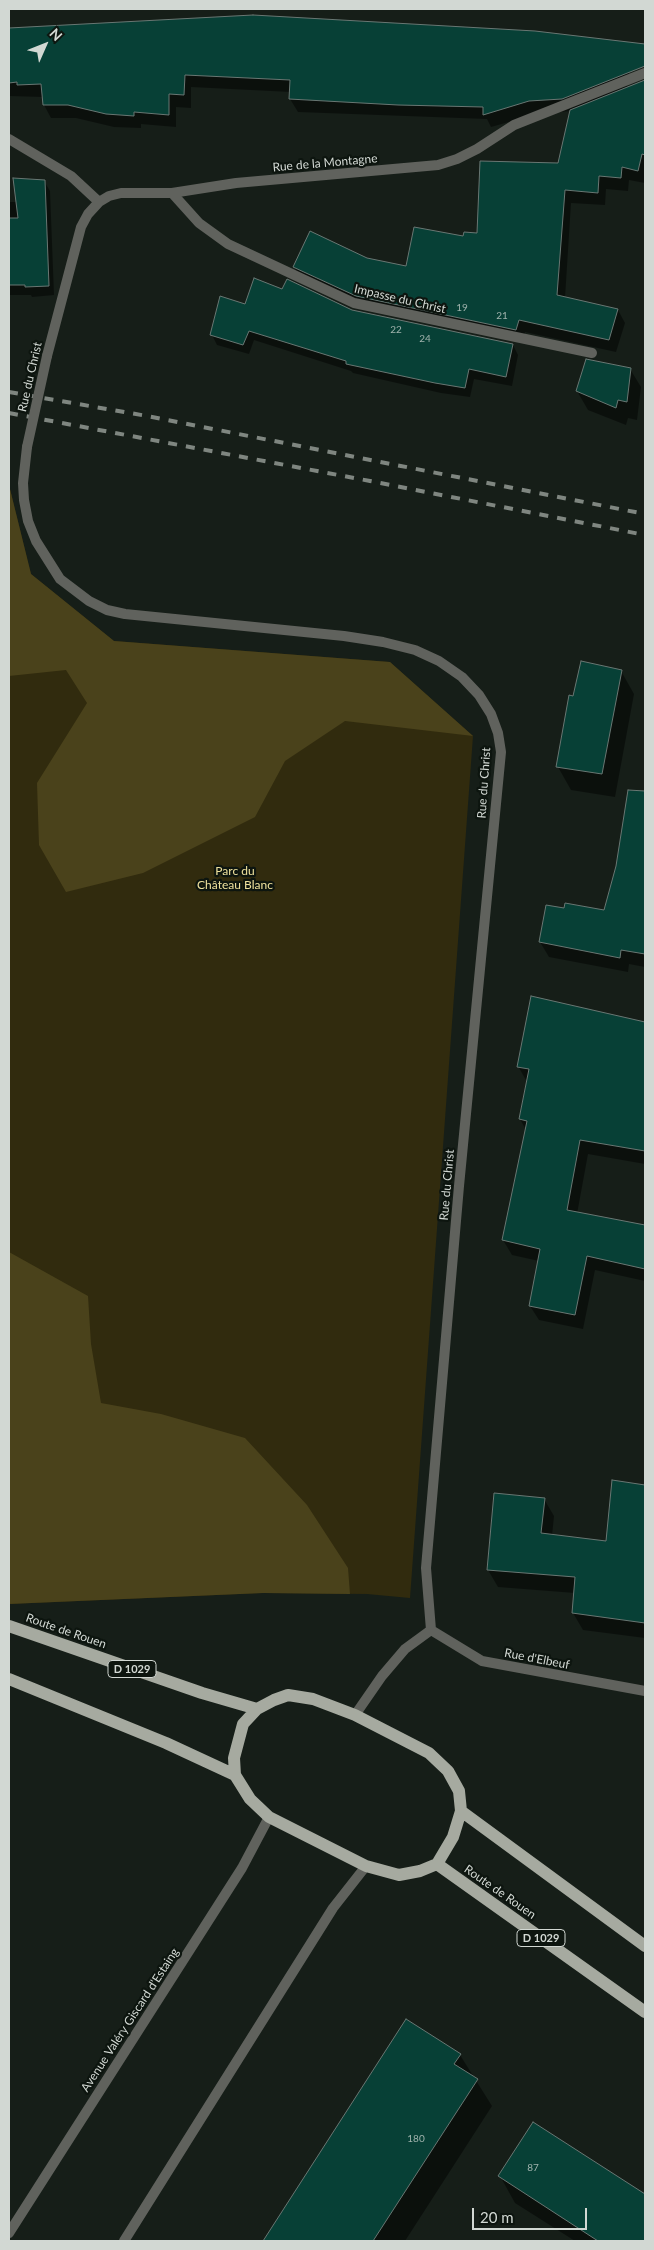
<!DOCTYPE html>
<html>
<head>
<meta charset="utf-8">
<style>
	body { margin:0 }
	#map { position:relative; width:654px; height:2250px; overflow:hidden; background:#161e18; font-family:Lato,sans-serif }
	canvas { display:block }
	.frame { position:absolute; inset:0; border:10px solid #d2d8d3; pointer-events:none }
	.north { position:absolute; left:20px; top:20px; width:50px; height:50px; -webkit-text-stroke:4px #0d150f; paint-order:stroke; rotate:46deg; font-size:14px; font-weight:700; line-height:20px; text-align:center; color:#d2d8d3 }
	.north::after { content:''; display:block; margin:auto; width:18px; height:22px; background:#d2d8d3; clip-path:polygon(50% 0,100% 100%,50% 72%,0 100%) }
	.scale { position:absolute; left:472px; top:2208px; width:115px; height:22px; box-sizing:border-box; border:2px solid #d2d8d3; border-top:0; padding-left:6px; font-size:15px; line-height:18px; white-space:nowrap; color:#d2d8d3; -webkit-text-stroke:4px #0d150f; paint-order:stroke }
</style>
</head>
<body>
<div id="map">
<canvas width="654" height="2250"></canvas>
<div class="frame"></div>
<div class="north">N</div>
<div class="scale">20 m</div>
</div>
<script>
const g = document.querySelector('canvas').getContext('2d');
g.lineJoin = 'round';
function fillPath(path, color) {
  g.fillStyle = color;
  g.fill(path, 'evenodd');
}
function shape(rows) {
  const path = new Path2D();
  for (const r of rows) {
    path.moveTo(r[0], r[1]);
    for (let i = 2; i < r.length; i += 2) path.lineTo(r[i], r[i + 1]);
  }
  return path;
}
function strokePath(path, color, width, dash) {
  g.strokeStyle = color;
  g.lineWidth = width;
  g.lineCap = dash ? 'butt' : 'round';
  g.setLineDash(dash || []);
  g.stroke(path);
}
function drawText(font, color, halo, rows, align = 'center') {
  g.font = font + ' Lato,sans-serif';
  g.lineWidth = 4.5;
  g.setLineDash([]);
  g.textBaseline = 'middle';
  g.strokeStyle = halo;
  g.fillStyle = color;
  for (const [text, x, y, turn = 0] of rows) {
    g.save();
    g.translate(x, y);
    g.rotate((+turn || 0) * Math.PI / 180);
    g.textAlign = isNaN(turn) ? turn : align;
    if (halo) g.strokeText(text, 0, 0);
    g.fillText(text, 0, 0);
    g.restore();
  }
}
const green = shape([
	[9,485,31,574,114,641,390,662,473,736,410,1598,367,1594,263,1593,9,1604]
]);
const forest = shape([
	[9,485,31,574,114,641,390,662,473,736,345,721,285,761,255,817,143,873,66,892,39,845,37,783,87,703,66,670,9,676],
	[9,1252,88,1296,91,1344,101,1403,161,1414,245,1438,307,1505,348,1568,350,1594,263,1593,9,1604]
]);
const shadow = shape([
	[253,16,631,55,627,88,634,93,645,95,645,183,629,180,628,191,606,189,605,205,571,203,565,298,618,310,625,323,616,352,525,332,523,342,364,309,302,280,294,267,367,259,407,268,464,237,478,235,559,164,571,111,537,114,491,127,487,119,298,112,290,99,291,92,191,87,191,108,176,107,176,127,141,124,141,128,114,127,76,118,51,118,44,105,43,97,9,96,9,30],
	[44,181,50,191,54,295,32,297,31,295,9,295,9,202,17,202],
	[283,290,352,311,513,345,518,355,512,386,474,379,470,397,441,393,353,373,351,371,254,340,249,354,217,345,212,335,245,306],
	[630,369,641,387,637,420,628,418,626,425,588,410,577,391],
	[621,671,634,694,615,797,571,790,558,767,574,698],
	[629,791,645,794,645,967,629,964,628,972,549,957,540,942,604,912,617,866],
	[532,997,645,1023,645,1164,588,1154,577,1214,645,1227,645,1281,595,1270,583,1329,539,1320,530,1306,539,1261,512,1255,503,1240,526,1130,520,1119,527,1082,518,1066],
	[613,1481,645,1486,645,1638,583,1630,573,1613,575,1593,498,1587,488,1570,544,1499,554,1516,552,1536,607,1542],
	[407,2021,460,2055,492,2106,405,2241,264,2241],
	[534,2123,645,2196,645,2241,575,2241,515,2203,500,2176]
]);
const building = shape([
	[253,15,535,31,645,44,645,66,562,99,529,101,483,115,483,107,398,105,289,99,290,80,185,75,184,95,169,94,169,115,134,112,134,116,106,114,68,105,43,105,41,84,17,85,17,82,9,83,9,28,253,15],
	[645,80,645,155,642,154,638,171,622,167,621,178,599,176,598,193,565,190,557,295,618,309,609,340,519,320,516,330,356,296,293,267,310,231,367,258,406,266,414,227,463,236,464,232,477,233,480,161,558,163,570,110,645,80],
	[13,178,45,180,49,286,25,287,25,285,9,285,9,218,18,218,13,178],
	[254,278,282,289,287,279,352,310,513,344,506,377,469,369,465,388,435,383,346,364,346,361,249,331,243,345,210,335,220,296,245,304,254,278],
	[586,359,631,368,627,402,618,400,616,408,576,391,586,359],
	[581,661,622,670,602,774,556,767,569,695,573,696,581,661],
	[628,790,645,791,645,954,621,950,620,958,539,942,546,905,564,908,565,903,604,910,616,866,628,790],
	[531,996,645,1022,645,1151,580,1140,567,1210,645,1225,645,1269,587,1256,575,1315,529,1306,540,1249,502,1240,527,1121,519,1119,529,1069,517,1067,531,996],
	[612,1480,645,1485,645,1623,572,1613,575,1577,487,1570,494,1493,545,1498,541,1533,606,1541,612,1480],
	[406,2019,461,2054,454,2064,478,2079,373,2241,263,2241,406,2019],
	[533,2122,645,2194,645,2241,598,2241,498,2176,533,2122]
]);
const minor = shape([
	[9,139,71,176,99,202],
	[172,193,199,223,228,244,354,303,592,353],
	[47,356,81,227,88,214,99,202,109,196,121,193,172,193,236,183,438,165,457,159,477,149,514,125,645,73],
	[27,447,23,483,24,500,28,521,36,541,60,579,89,601,107,610,125,614,344,636,383,642,415,650,439,661,462,677,479,695,491,714,498,733,501,752,459,1186,426,1568,431,1630],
	[431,1630,482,1661,645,1691],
	[355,1715,382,1676,405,1649,431,1630],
	[9,2233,242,1868,269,1817],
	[124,2241,333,1908,366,1866]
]);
const primary = shape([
	[9,1626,202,1693,257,1709],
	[9,1679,166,1743,235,1775],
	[288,1695,313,1699,355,1715,429,1753,448,1771,459,1791,461,1811,453,1837,437,1864,420,1871,399,1875,366,1866,269,1817,250,1799,235,1775,234,1758,243,1724,257,1709,274,1700,288,1695],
	[461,1811,645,1946],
	[437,1864,645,2012]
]);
const rail = shape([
	[9,392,147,416,645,514],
	[9,413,370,481,645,535]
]);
const minorBridge = shape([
	[27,447,47,356]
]);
const numberNames = [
	["19",462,308],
	["21",502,316],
	["22",396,330],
	["24",425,339],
	["180",416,2139],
	["87",533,2168]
];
const shields = [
	[132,1669,48],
	[541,1938,48]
];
const shieldNames = [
	["D 1029",132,1669],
	["D 1029",541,1938]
];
const streetNames = [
	["Rue de la Montagne",325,163,-5],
	["Impasse du Christ",400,299,13],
	["Rue du Christ",30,377,-77],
	["Rue du Christ",484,783,-86],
	["Rue du Christ",447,1185,-85],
	["Route de Rouen",66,1631,19],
	["Rue d'Elbeuf",537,1659,11],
	["Route de Rouen",500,1892,35],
	["Avenue Valéry Giscard d'Estaing",130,2020,-57]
];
const parkNames = [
	["Parc du",235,871],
	["Château Blanc",235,885]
];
fillPath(green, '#312b0e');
fillPath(forest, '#4a421b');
fillPath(shadow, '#0007');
fillPath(building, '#074036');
strokePath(building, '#697773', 1);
strokePath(minor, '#60625d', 10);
strokePath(primary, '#a6aaa0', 12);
strokePath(rail, '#7f8680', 4, [9, 9]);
strokePath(minorBridge, '#60625d', 10);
drawText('10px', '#9fb2ac', null, numberNames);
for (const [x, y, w] of shields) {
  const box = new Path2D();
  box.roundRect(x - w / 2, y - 8.5, w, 17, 4);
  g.fillStyle = '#0d150f';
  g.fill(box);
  strokePath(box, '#d2d8d3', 1);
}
drawText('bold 11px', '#d2d8d3', null, shieldNames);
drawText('12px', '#d2d8d3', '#0d150f', streetNames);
drawText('12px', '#eee19d', '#0d150f', parkNames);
</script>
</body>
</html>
